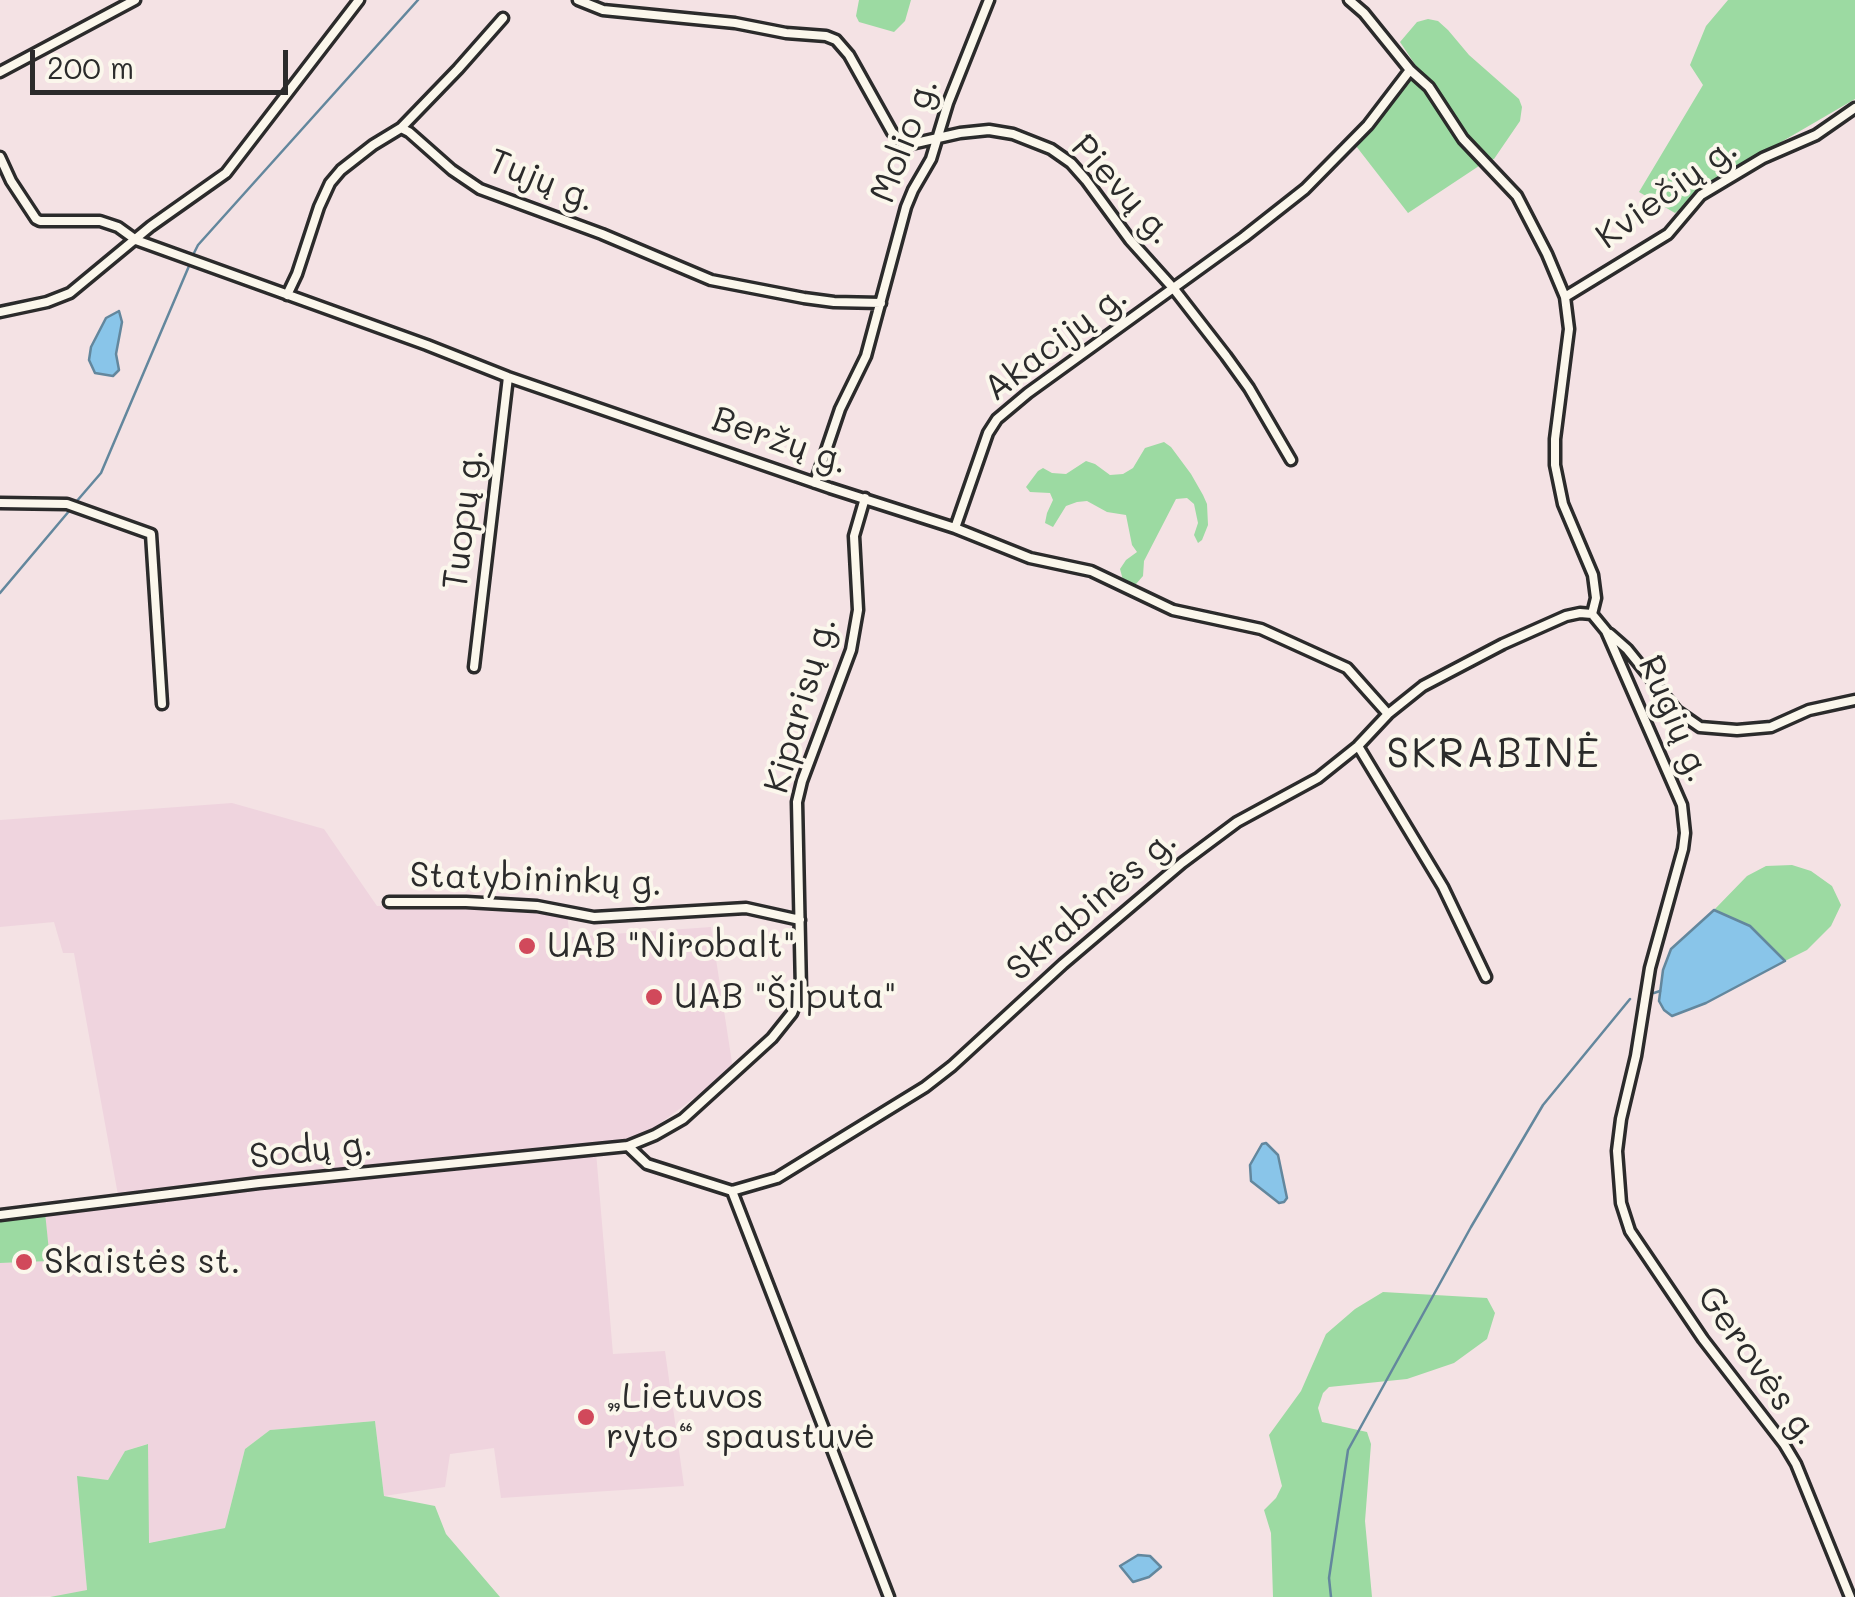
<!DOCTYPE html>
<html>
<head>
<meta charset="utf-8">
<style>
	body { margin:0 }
	#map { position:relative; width:1855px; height:1597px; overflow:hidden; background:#f4e2e4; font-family:Mali,sans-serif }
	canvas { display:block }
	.scale { position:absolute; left:30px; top:50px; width:258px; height:45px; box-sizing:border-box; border:5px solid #2b2b2b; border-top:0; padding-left:12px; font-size:30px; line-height:35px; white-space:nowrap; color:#2b2b2b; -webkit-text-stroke:8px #fbf7ec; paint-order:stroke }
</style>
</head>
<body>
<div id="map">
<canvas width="1855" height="1597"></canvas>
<div class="scale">200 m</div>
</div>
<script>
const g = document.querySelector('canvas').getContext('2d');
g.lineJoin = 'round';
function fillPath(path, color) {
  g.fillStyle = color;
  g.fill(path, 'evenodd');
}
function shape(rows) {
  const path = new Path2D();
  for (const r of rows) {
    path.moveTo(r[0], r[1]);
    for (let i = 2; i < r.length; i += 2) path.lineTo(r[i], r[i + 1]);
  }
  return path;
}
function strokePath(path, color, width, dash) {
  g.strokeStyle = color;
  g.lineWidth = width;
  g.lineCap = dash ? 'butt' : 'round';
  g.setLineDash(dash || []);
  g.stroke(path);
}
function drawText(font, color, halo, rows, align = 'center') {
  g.font = font + ' Mali,sans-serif';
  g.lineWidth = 8;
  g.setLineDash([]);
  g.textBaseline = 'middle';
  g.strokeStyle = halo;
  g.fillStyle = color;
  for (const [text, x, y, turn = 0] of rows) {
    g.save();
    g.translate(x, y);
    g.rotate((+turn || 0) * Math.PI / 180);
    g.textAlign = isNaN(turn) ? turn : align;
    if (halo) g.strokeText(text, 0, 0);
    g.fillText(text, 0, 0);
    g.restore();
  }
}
const built = shape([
	[232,803,324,829,377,906,467,904,536,909,567,915,570,937,711,927,733,1069,639,1139,118,1195,74,953,63,953,54,922,0,927,0,820],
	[596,1152,613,1354,665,1351,684,1486,501,1498,494,1448,450,1454,445,1487,384,1496,375,1421,270,1430,245,1449,225,1528,148,1543,147,1444,125,1451,108,1480,78,1477,87,1590,65,1596,0,1597,0,1263,49,1261,45,1212]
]);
const green = shape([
	[859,0,911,0,905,21,894,32,859,22,856,16],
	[1728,0,1855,0,1855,99,1728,173,1675,213,1639,192,1703,85,1690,65,1706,26],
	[1428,19,1438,21,1448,30,1469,55,1519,99,1522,107,1520,121,1494,159,1488,160,1408,213,1356,146,1418,69,1400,42,1417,22],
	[1164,442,1171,447,1191,474,1203,495,1207,504,1208,525,1202,540,1198,543,1194,535,1198,523,1194,504,1187,498,1176,499,1144,561,1143,576,1136,584,1130,585,1123,580,1120,569,1126,560,1137,552,1132,545,1126,515,1107,512,1087,501,1077,502,1066,506,1053,527,1045,523,1047,513,1053,500,1050,493,1030,492,1026,487,1038,471,1043,468,1052,473,1066,474,1086,461,1095,464,1110,475,1123,474,1133,468,1145,448],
	[1792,865,1811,871,1832,886,1841,905,1831,926,1807,950,1785,961,1750,926,1714,910,1747,876,1766,866],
	[45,1212,50,1261,0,1263,0,1218],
	[1383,1292,1487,1298,1495,1313,1487,1339,1454,1363,1407,1379,1329,1387,1323,1393,1318,1408,1322,1422,1367,1432,1371,1444,1365,1521,1372,1597,1273,1597,1271,1533,1264,1510,1276,1498,1282,1486,1269,1435,1301,1391,1326,1334,1355,1309],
	[375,1421,384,1496,435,1506,446,1534,500,1597,50,1597,87,1590,77,1476,108,1480,125,1451,148,1444,149,1543,225,1528,245,1449,270,1430]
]);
const water = shape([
	[119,311,122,322,116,354,119,370,113,376,95,373,89,360,91,347,106,318,119,311],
	[1714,910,1750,926,1785,961,1706,1003,1672,1016,1664,1010,1659,1001,1663,970,1671,949,1714,910],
	[1266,1143,1278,1155,1287,1198,1284,1202,1279,1203,1251,1181,1250,1165,1262,1144,1266,1143],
	[1138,1555,1150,1556,1161,1567,1149,1577,1133,1582,1120,1566,1138,1555]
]);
const stream = shape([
	[193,255,198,245,418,0],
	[76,502,101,473,189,266],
	[0,593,70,510],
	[1654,993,1660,991],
	[1331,1597,1329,1578,1348,1450,1471,1227,1543,1105,1630,999]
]);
const street = shape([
	[578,0,603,10,735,23,786,33,826,36,836,40,849,55,892,132,907,145,960,133,989,130,1013,134,1051,149,1071,163,1086,180,1130,240,1174,289,1226,356,1249,388,1291,460],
	[1349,0,1364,13,1410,70,1429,87,1463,139,1517,196,1547,254,1565,297,1569,329,1555,439,1555,465,1563,504,1593,575,1596,598,1592,614],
	[0,72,135,0],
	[401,128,458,69,503,18],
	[0,157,11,181,36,219,40,221,100,221,118,227,136,240,427,345,508,377,830,488,955,528,1030,558,1091,571,1173,610,1261,629,1347,668,1388,714],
	[287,295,297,274,319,207,330,183,341,170,373,145,401,128,409,132,452,170,480,189,602,234,711,280,804,298,834,302,881,303],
	[1565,297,1668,234,1701,195,1763,158,1816,135,1855,108],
	[0,312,47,302,70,293,151,226,226,173,359,0],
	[815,483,840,409,866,356,906,207,913,190,931,159,948,103,989,0],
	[0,503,67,504,151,534,162,704],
	[955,528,988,433,997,419,1028,393,1244,237,1305,189,1368,125,1410,70],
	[1592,614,1606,631,1682,805,1685,833,1683,849,1650,968,1636,1056,1621,1119,1617,1151,1621,1203,1630,1231,1703,1339,1784,1444,1796,1464,1850,1597],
	[1610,634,1627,649,1677,711,1700,727,1737,730,1771,727,1809,710,1855,700],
	[474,667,508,377],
	[1358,746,1443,887,1486,977],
	[389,902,466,902,537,906,594,917,746,908,800,920],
	[628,1146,647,1164,732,1191,777,1178,925,1087,952,1066,1063,964,1182,863,1237,822,1318,778,1358,746,1388,714,1423,686,1503,644,1566,616,1580,613,1592,614],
	[732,1191,889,1597],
	[0,1215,259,1183,628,1146,655,1135,683,1119,772,1038,792,1013,801,990,797,802,802,781,851,650,858,610,854,536,865,498]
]);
const markers = [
	[527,946,10,"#d1495b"],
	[654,997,10,"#d1495b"],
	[24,1262,10,"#d1495b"],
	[586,1417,10,"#d1495b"]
];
const streetNames = [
	["Molio g.",905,140,-69],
	["Tujų g.",542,181,22],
	["Pievų g.",1122,190,48],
	["Kviečių g.",1667,193,-36],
	["Akacijų g.",1056,343,-37],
	["Beržų g.",780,441,19],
	["Tuopų g.",464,519,-83],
	["Kiparisų g.",801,705,-74],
	["Rugių g.",1674,719,67],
	["Statybininkų g.",536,880,2],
	["Skrabinės g.",1092,905,-41],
	["Sodų g.",311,1151,-6],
	["Gerovės g.",1758,1366,55]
];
const poiNames = [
	["UAB \"Nirobalt\"",547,946],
	["UAB \"Šilputa\"",674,997],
	["Skaistės st.",44,1262],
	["„Lietuvos",606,1397],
	["ryto“ spaustuvė",606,1437]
];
const quarterNames = [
	["SKRABINĖ",1494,755]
];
fillPath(built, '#efd4de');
fillPath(green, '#9cdaa2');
fillPath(water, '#89c5e9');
strokePath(water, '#63879d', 2.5);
strokePath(stream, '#63879d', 2.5);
strokePath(street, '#2b2b2b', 15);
strokePath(street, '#fbf7ec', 8);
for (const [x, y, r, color] of markers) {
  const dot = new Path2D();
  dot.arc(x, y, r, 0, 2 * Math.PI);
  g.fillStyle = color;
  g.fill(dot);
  strokePath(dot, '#fbf7ec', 4);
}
drawText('35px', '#2b2b2b', '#fbf7ec', streetNames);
drawText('35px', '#2b2b2b', '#fbf7ec', poiNames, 'left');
g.letterSpacing = '2.5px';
drawText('40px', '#2b2b2b', '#fbf7ec', quarterNames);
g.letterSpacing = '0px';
</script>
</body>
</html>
